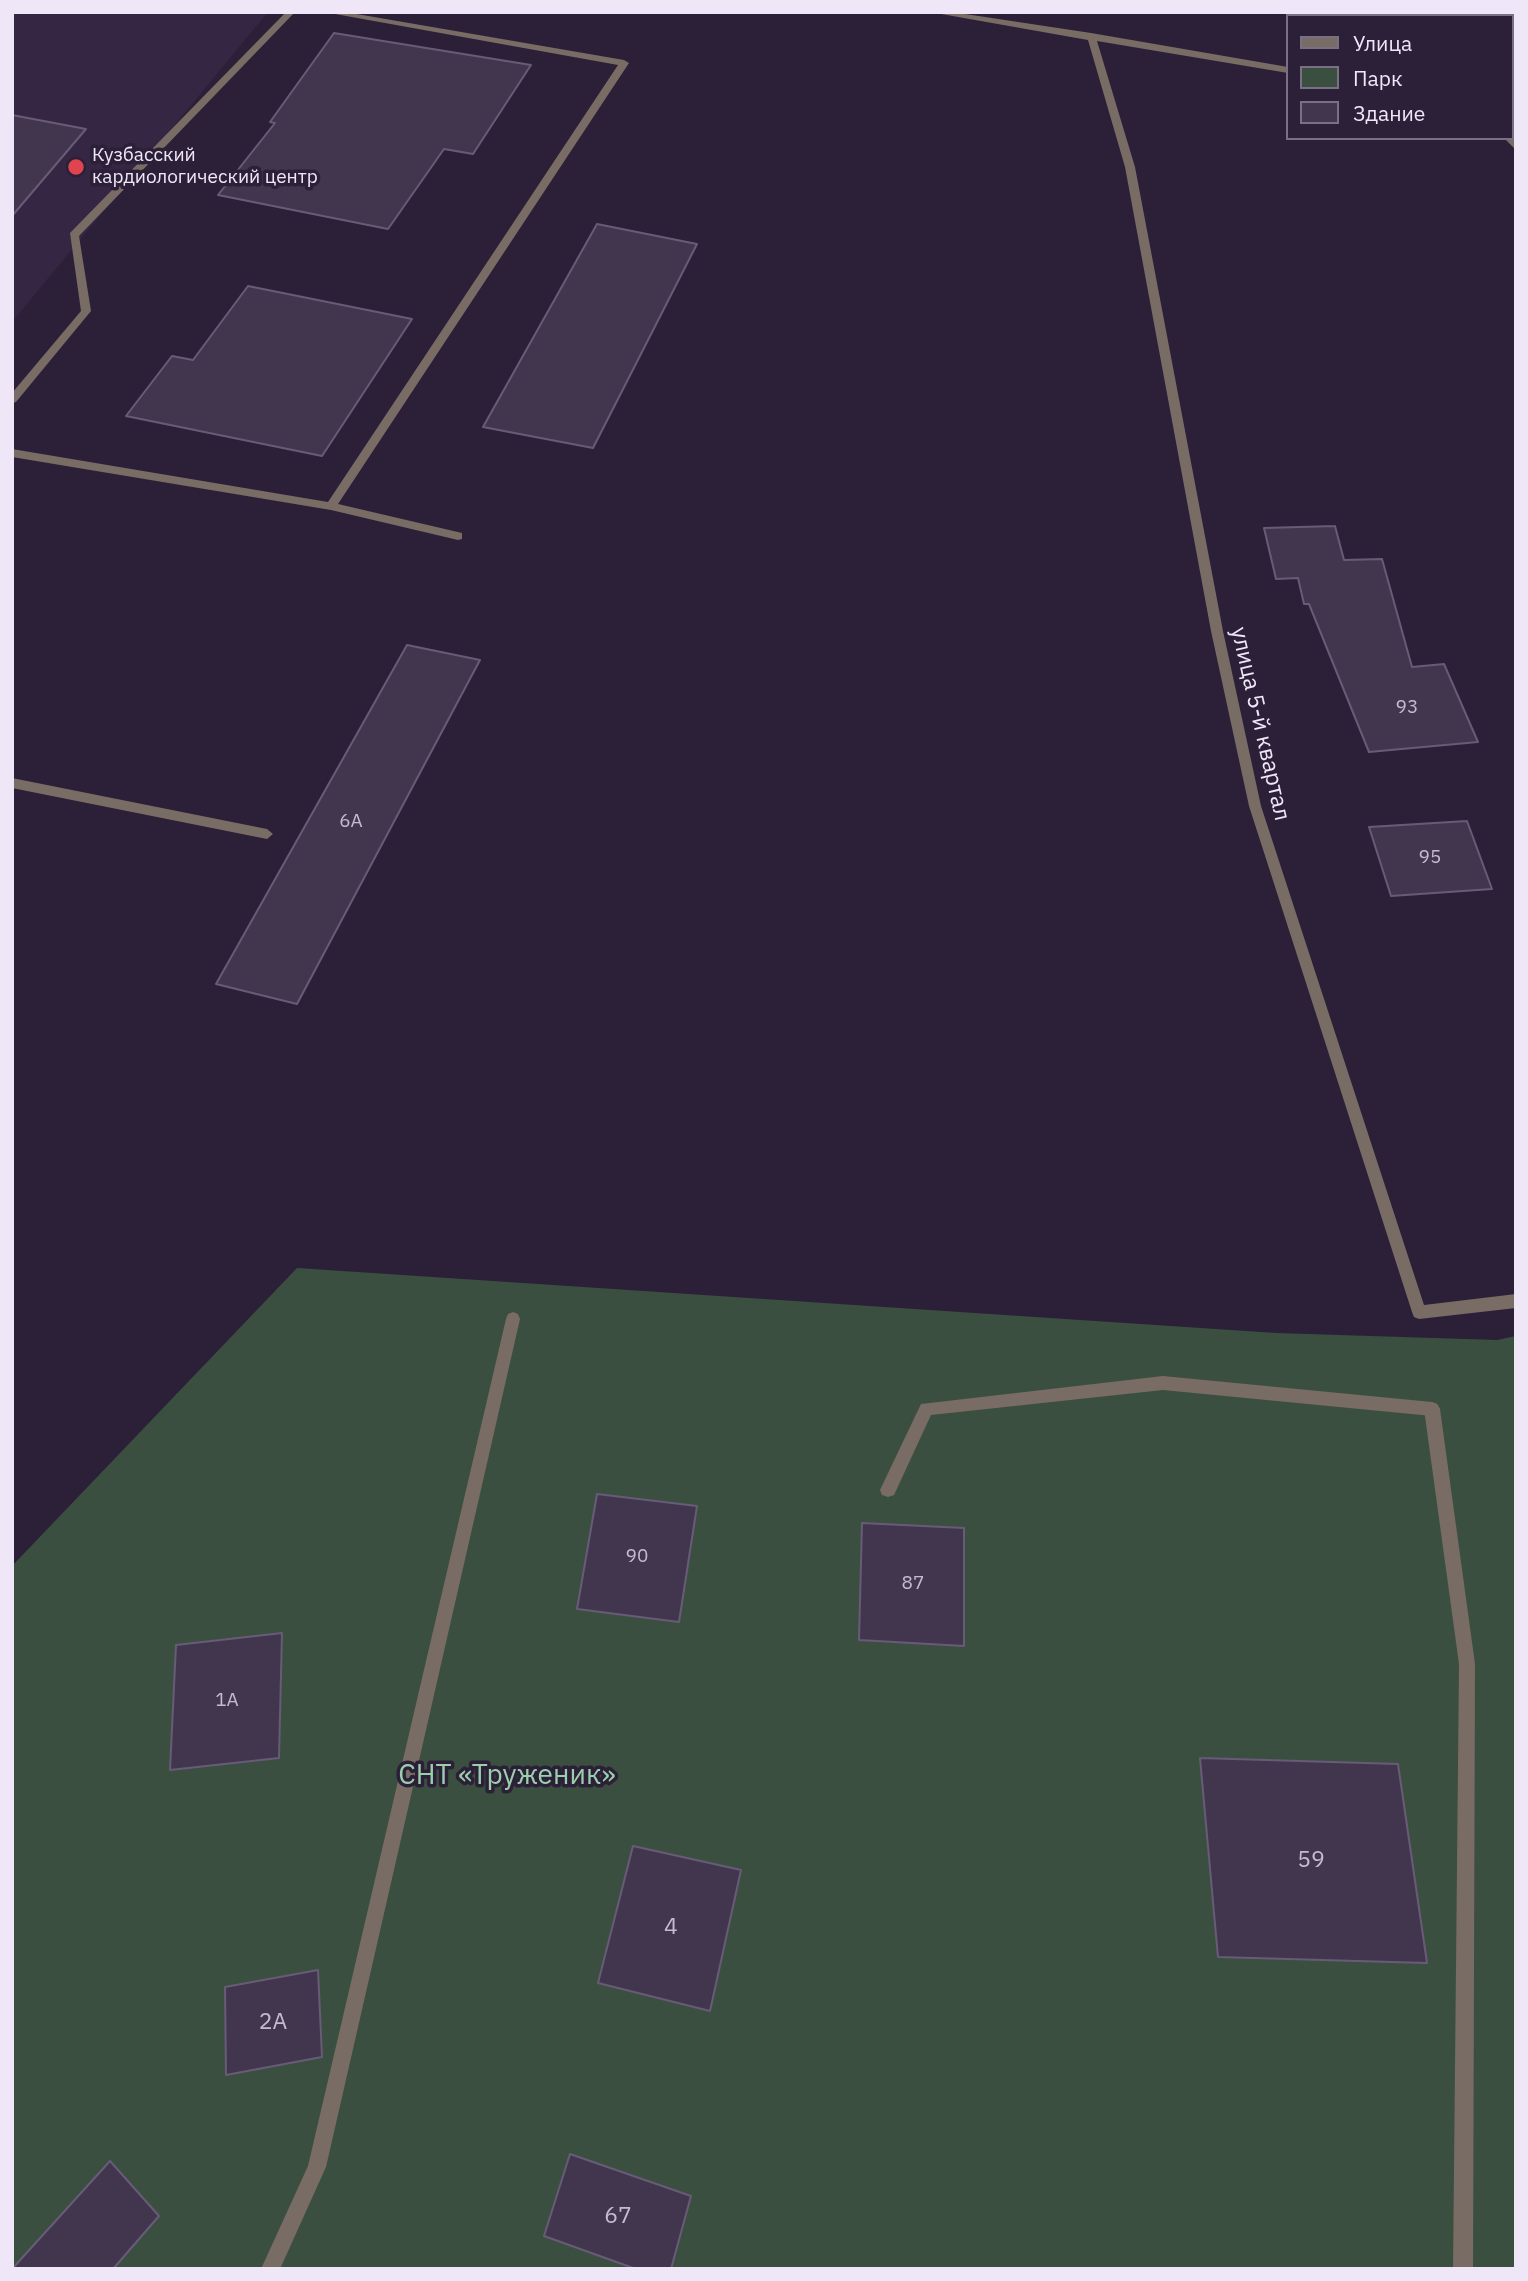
<!DOCTYPE html>
<html>
<head>
<meta charset="utf-8">
<style>
	body { margin:0 }
	#map { position:relative; width:1528px; height:2281px; overflow:hidden; background:#2c2038; font-family:"IBM Plex Sans",sans-serif }
	canvas { display:block }
	.frame { position:absolute; inset:0; border:14px solid #efe7f8; pointer-events:none }
	.legend { position:absolute; left:1286px; top:14px; width:228px; height:126px; box-sizing:border-box; background:#2c2038; border:2px solid #7a7085; margin:0; padding:9px 12px; list-style:none; font-size:21px; color:#efe7f8 }
	.legend li { display:flex; align-items:center; gap:14px; height:35px }
	.legend b { width:35px; border:2px solid #7a7085 }
</style>
</head>
<body>
<div id="map">
<canvas width="1528" height="2281"></canvas>
<div class="frame"></div>
<ul class="legend">
<li><b style="height:9px;background:#796c65"></b>Улица</li>
<li><b style="height:19px;background:#3b4f41"></b>Парк</li>
<li><b style="height:19px;background:#42364f"></b>Здание</li>
</ul>
</div>
<script>
const g = document.querySelector('canvas').getContext('2d');
g.lineJoin = 'round';
function fillPath(path, color) {
  g.fillStyle = color;
  g.fill(path, 'evenodd');
}
function shape(rows) {
  const path = new Path2D();
  for (const r of rows) {
    path.moveTo(r[0], r[1]);
    for (let i = 2; i < r.length; i += 2) path.lineTo(r[i], r[i + 1]);
  }
  return path;
}
function strokePath(path, color, width, dash) {
  g.strokeStyle = color;
  g.lineWidth = width;
  g.lineCap = dash ? 'butt' : 'round';
  g.setLineDash(dash || []);
  g.stroke(path);
}
function drawText(font, color, halo, rows, align = 'center') {
  g.font = font + ' "IBM Plex Sans",sans-serif';
  g.lineWidth = 7;
  g.setLineDash([]);
  g.textBaseline = 'middle';
  g.strokeStyle = halo;
  g.fillStyle = color;
  for (const [text, x, y, turn = 0] of rows) {
    g.save();
    g.translate(x, y);
    g.rotate((+turn || 0) * Math.PI / 180);
    g.textAlign = isNaN(turn) ? turn : align;
    if (halo) g.strokeText(text, 0, 0);
    g.fillText(text, 0, 0);
    g.restore();
  }
}
const built = shape([
	[12,12,268,12,12,322]
]);
const green = shape([
	[297,1268,1276,1333,1497,1340,1516,1336,1516,2269,12,2269,12,1566]
]);
const building = shape([
	[334,33,531,65,473,154,444,149,388,229,218,195,275,123,270,122,334,33],
	[12,115,86,129,12,216,12,115],
	[597,224,697,244,593,448,483,427,597,224],
	[248,286,412,319,322,456,126,416,172,356,193,360,248,286],
	[1335,526,1344,560,1382,559,1412,667,1444,664,1478,742,1369,752,1309,604,1304,604,1298,578,1276,579,1264,528,1335,526],
	[407,645,480,660,297,1004,216,984,407,645],
	[1467,821,1492,889,1391,896,1369,827,1467,821],
	[597,1494,697,1506,679,1622,577,1609,597,1494],
	[862,1523,964,1528,964,1646,859,1640,862,1523],
	[282,1633,279,1758,170,1770,176,1645,282,1633],
	[1200,1758,1398,1764,1427,1963,1218,1957,1200,1758],
	[633,1846,741,1870,710,2011,598,1983,633,1846],
	[318,1970,322,2057,226,2075,225,1987,318,1970],
	[570,2154,691,2196,671,2269,636,2269,544,2236,570,2154],
	[110,2161,159,2216,113,2269,12,2269,110,2161]
]);
const lane = shape([
	[286,12,295,12,79,236,91,311,16,402,12,403,12,393,81,311,70,233,286,12],
	[324,12,345,12,624,60,629,63,338,504,462,533,462,539,458,540,331,510,12,457,12,449,328,502,618,65,324,12],
	[12,778,267,829,273,834,267,839,12,788,12,778],
	[1163,1376,1432,1402,1437,1404,1440,1409,1437,1414,1432,1416,1163,1390,931,1415,894,1495,888,1497,882,1495,880,1490,921,1404,1163,1376]
]);
const street = shape([
	[930,12,952,12,1091,33,1288,67,1288,73,1097,41,1135,167,1223,631,1261,806,1424,1305,1516,1294,1516,1308,1419,1319,1414,1317,1412,1312,1249,806,1211,631,1125,167,1088,40,930,12],
	[1516,107,1516,115,1512,116,1512,108,1516,107],
	[1512,136,1516,140,1516,150,1504,138,1512,138,1512,136],
	[513,1312,518,1314,520,1319,326,2167,280,2269,261,2269,308,2166,506,1319,508,1314,513,1312],
	[1432,1402,1437,1404,1440,1409,1475,1664,1473,2269,1453,2269,1459,1664,1424,1409,1427,1404,1432,1402]
]);
const markers = [
	[76,167,9,"#e0444e"]
];
const farPoinames = [
	["Кузбасский",92,156],
	["кардиологический центр",92,178]
];
const numberNames = [
	["93",1407,708],
	["6А",351,822],
	["95",1430,858],
	["90",637,1557],
	["87",913,1584],
	["1А",227,1701]
];
const streetNames = [
	["улица 5-й квартал",1260,724,77]
];
const nearNumbernames = [
	["59",1311,1860],
	["4",671,1927],
	["2А",273,2022],
	["67",618,2216]
];
const nearParknames = [
	["СНТ «Труженик»",507,1776]
];
fillPath(built, '#352644');
fillPath(green, '#3b4f41');
fillPath(building, '#42364f');
strokePath(building, '#685b77', 2);
fillPath(lane, '#796c65');
fillPath(street, '#796c65');
for (const [x, y, r, color] of markers) {
  const dot = new Path2D();
  dot.arc(x, y, r, 0, 2 * Math.PI);
  g.fillStyle = color;
  g.fill(dot);
  strokePath(dot, '#2c2038', 2.5);
}
drawText('19px', '#efe7f8', '#2c2038', farPoinames, 'left');
drawText('19px', '#c4bbce', null, numberNames);
drawText('23px', '#efe7f8', '#2c2038', streetNames);
drawText('23px', '#c4bbce', null, nearNumbernames);
drawText('28px', '#9bceaa', '#2c2038', nearParknames);
</script>
</body>
</html>
